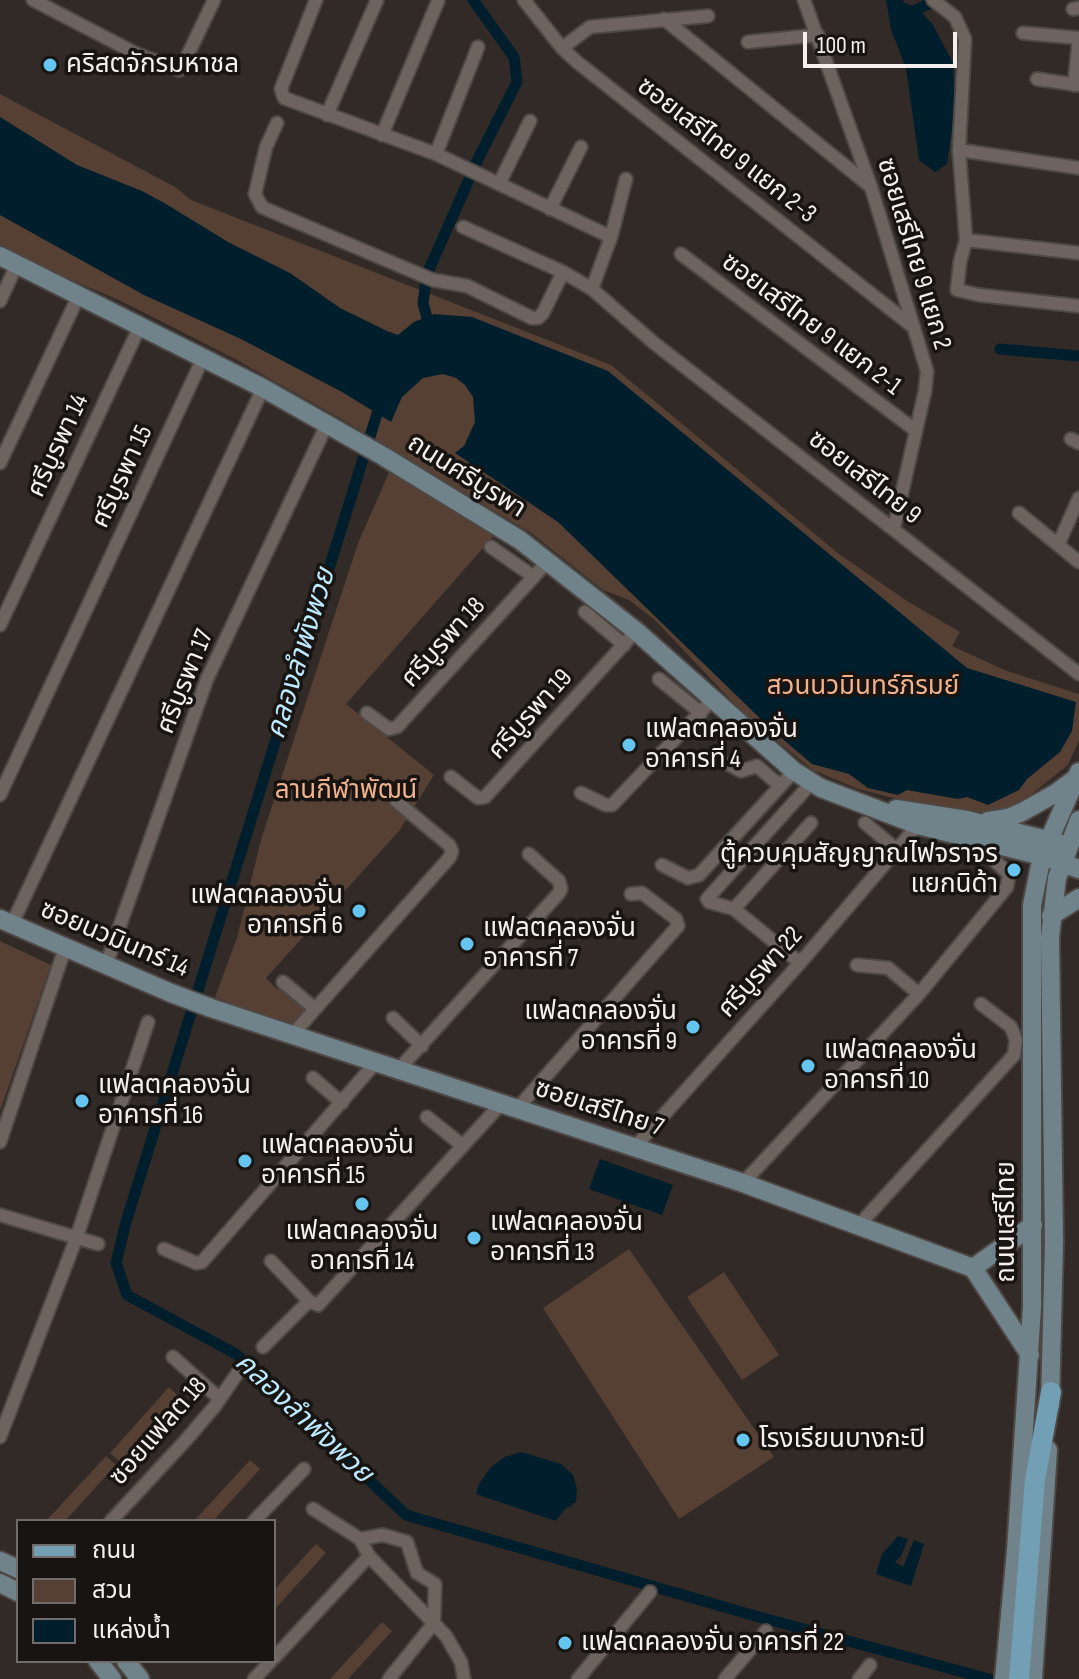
<!DOCTYPE html>
<html>
<head>
<meta charset="utf-8">
<style>
	body { margin:0 }
	#map { position:relative; width:1079px; height:1679px; overflow:hidden; background:#312a26; font-family:"Sofia Sans Condensed","Noto Sans Thai",sans-serif }
	canvas { display:block }
	.legend { position:absolute; left:16px; top:1519px; width:260px; height:144px; box-sizing:border-box; background:#171412; border:2px solid #706c6a; margin:0; padding:10px 14px; list-style:none; font-size:24px; color:#f5f0ee }
	.legend li { display:flex; align-items:center; gap:16px; height:40px }
	.legend b { width:40px; border:2px solid #706c6a }
	.scale { position:absolute; left:803px; top:32px; width:154px; height:36px; box-sizing:border-box; border:4px solid #f5f0ee; border-top:0; padding-left:10px; font-size:24px; line-height:28px; white-space:nowrap; color:#f5f0ee; -webkit-text-stroke:6px #171412; paint-order:stroke }
</style>
</head>
<body>
<div id="map">
<canvas width="1079" height="1679"></canvas>
<ul class="legend">
<li><b style="height:10px;background:#729fb3"></b>ถนน</li>
<li><b style="height:22px;background:#564034"></b>สวน</li>
<li><b style="height:22px;background:#001e2b"></b>แหล่งน้ำ</li>
</ul>
<div class="scale">100 m</div>
</div>
<script>
const g = document.querySelector('canvas').getContext('2d');
g.lineJoin = 'round';
function fillPath(path, color) {
  g.fillStyle = color;
  g.fill(path, 'evenodd');
}
function shape(rows) {
  const path = new Path2D();
  for (const r of rows) {
    path.moveTo(r[0], r[1]);
    for (let i = 2; i < r.length; i += 2) path.lineTo(r[i], r[i + 1]);
  }
  return path;
}
function strokePath(path, color, width, dash) {
  g.strokeStyle = color;
  g.lineWidth = width;
  g.lineCap = dash ? 'butt' : 'round';
  g.setLineDash(dash || []);
  g.stroke(path);
}
function drawText(font, color, halo, rows, align = 'center') {
  g.font = font + ' "Sofia Sans Condensed","Noto Sans Thai",sans-serif';
  g.lineWidth = 7;
  g.setLineDash([]);
  g.textBaseline = 'middle';
  g.strokeStyle = halo;
  g.fillStyle = color;
  for (const [text, x, y, turn = 0] of rows) {
    g.save();
    g.translate(x, y);
    g.rotate((+turn || 0) * Math.PI / 180);
    g.textAlign = isNaN(turn) ? turn : align;
    if (halo) g.strokeText(text, 0, 0);
    g.fillText(text, 0, 0);
    g.restore();
  }
}
const green = shape([
	[0,94,175,187,191,200,611,365,839,554,907,601,960,632,952,646,1007,671,1079,694,1079,740,1068,765,1023,801,1001,813,985,815,909,802,858,789,813,770,744,714,655,620,629,600,603,590,531,533,343,420,235,359,121,301,0,250],
	[391,468,498,531,346,704,434,775,399,831,266,978,277,989,295,983,316,1001,289,1029,215,997,237,938,261,840,358,543],
	[0,941,51,965,0,1111],
	[629,1249,774,1457,679,1519,543,1308],
	[724,1272,779,1355,742,1380,687,1297],
	[169,1387,179,1397,120,1462,110,1453],
	[106,1456,116,1465,65,1521,46,1521],
	[250,1460,260,1469,213,1521,194,1521],
	[316,1544,326,1553,274,1610,274,1590],
	[382,1622,392,1631,348,1679,330,1679]
]);
const water = shape([
	[886,0,903,0,905,3,918,8,933,25,953,63,955,108,947,164,935,172,919,160,906,69,891,29],
	[0,117,77,165,142,191,166,204,228,242,290,273,340,308,387,331,398,335,414,322,434,314,472,317,608,371,967,668,1076,702,1072,731,1060,752,1027,779,1019,790,988,805,967,797,958,799,907,790,898,795,868,788,849,774,812,764,772,730,558,522,455,453,464,446,475,422,473,397,465,385,456,378,443,374,423,378,402,397,391,422,342,392,241,339,144,295,0,215],
	[600,1159,673,1185,662,1215,589,1189],
	[521,1452,561,1464,573,1475,577,1489,576,1502,564,1510,556,1521,476,1494,479,1484,491,1467,505,1457],
	[898,1536,908,1539,901,1556,895,1562,903,1567,914,1540,924,1544,911,1586,876,1574,882,1554]
]);
const canal = shape([
	[905,15,937,0],
	[430,329,423,303,427,274,478,159,517,82,514,57,473,0],
	[1000,349,1079,356],
	[381,401,126,1222,116,1263,127,1295,236,1354,406,1515,759,1617,989,1679]
]);
const street = shape([
	[33,0,137,54,179,70,182,67,214,0],
	[316,0,281,89,284,98,436,154,611,237],
	[524,0,562,48,577,62,912,326],
	[804,0,871,187,927,371,925,391,894,528],
	[933,0,955,17,965,39,959,150,966,240,960,262,957,290,979,295,1079,306],
	[1073,9,1079,8],
	[664,19,870,186],
	[1023,33,1079,38],
	[748,42,818,35],
	[562,48,590,27,708,16],
	[1037,79,1079,85],
	[1074,85,1079,39],
	[327,115,377,0],
	[277,123,266,147,255,194,262,207,266,209,433,280,467,286,532,318,538,318,543,313,563,272],
	[382,135,438,1],
	[959,150,1079,168],
	[436,154,478,47],
	[499,184,530,121],
	[550,209,581,147],
	[463,227,563,272,592,289,654,343,1079,674],
	[966,240,1079,253],
	[681,254,915,430],
	[592,289,611,237,626,179],
	[0,301,17,264],
	[1071,439,1079,443],
	[0,463,79,295],
	[1019,513,1079,562],
	[1058,545,1079,498],
	[491,547,534,577],
	[585,612,624,645],
	[0,625,140,326],
	[659,679,701,713],
	[367,713,389,729,397,727,548,561],
	[728,764,741,771,757,766,779,785],
	[451,777,478,798,485,797,636,631],
	[581,793,606,805,612,805,714,698],
	[0,795,203,358],
	[865,823,897,850],
	[662,865,688,878,699,875,794,771],
	[734,909,811,823],
	[12,924,263,388],
	[800,963,734,909,709,902,707,899,805,790],
	[106,965,207,679,327,424],
	[857,965,888,968,919,994],
	[283,982,314,1008],
	[393,1018,422,1046],
	[292,1035,450,857,452,851,449,845,396,801],
	[400,1068,559,893,561,889,559,881,529,854],
	[313,1078,342,1103],
	[516,1110,678,926,676,919,642,893,631,894],
	[427,1117,463,1146],
	[0,1142,65,948],
	[635,1147,800,963,918,825],
	[743,1183,919,994,1007,887,1009,874,984,851],
	[0,1215,98,1244],
	[859,1225,1014,1055,1016,1040,1011,1027,981,1004],
	[164,1249,196,1263,202,1262,377,1061],
	[271,1261,309,1301,318,1305,500,1105],
	[263,1347,309,1301],
	[173,1357,220,1399],
	[0,1437,76,1239,148,1022],
	[313,1509,360,1539,369,1556,446,1636,461,1662,464,1679],
	[111,1521,186,1440,215,1406,239,1371],
	[254,1521,304,1469],
	[360,1539,383,1535,407,1542,417,1573,435,1584,434,1623,389,1679],
	[274,1658,369,1556],
	[254,1679,271,1661],
	[578,1679,650,1592],
	[725,1679,766,1631],
	[859,1679,870,1665]
]);
const secondary = shape([
	[0,256,263,388,383,456,520,540,636,631,794,771,821,788,918,825,1042,856,1079,869],
	[896,809,967,820,1059,843],
	[988,821,1008,818,1022,812,1056,793,1075,779],
	[1051,916,1079,898],
	[0,919,171,993,211,1008,743,1183,973,1268,1033,1225],
	[973,1268,1030,1355],
	[1050,1405,1054,1242,1050,937,1057,878,1079,820],
	[0,1561,18,1569],
	[0,1583,18,1592],
	[98,1661,112,1679],
	[126,1661,140,1679],
	[1004,1679,1016,1551,1032,1307,1032,905,1042,856,1079,772],
	[1033,1679,1048,1450]
]);
const primary = shape([
	[1019,1679,1035,1480,1051,1392]
]);
const markers = [
	[50,65,8,"#65c5ee"],
	[629,745,8,"#65c5ee"],
	[1014,870,8,"#65c5ee"],
	[359,911,8,"#65c5ee"],
	[467,944,8,"#65c5ee"],
	[693,1027,8,"#65c5ee"],
	[808,1066,8,"#65c5ee"],
	[82,1101,8,"#65c5ee"],
	[245,1161,8,"#65c5ee"],
	[362,1204,8,"#65c5ee"],
	[474,1238,8,"#65c5ee"],
	[743,1440,8,"#65c5ee"],
	[565,1643,8,"#65c5ee"]
];
const poiNames = [
	["คริสตจักรมหาชล",66,65],
	["แฟลตคลองจั่น",645,730],
	["อาคารที่ 4",645,760],
	["ตู้ควบคุมสัญญาณไฟจราจร",998,855,"right"],
	["แยกนิด้า",998,885,"right"],
	["แฟลตคลองจั่น",343,896,"right"],
	["อาคารที่ 6",343,926,"right"],
	["แฟลตคลองจั่น",483,929],
	["อาคารที่ 7",483,959],
	["แฟลตคลองจั่น",677,1012,"right"],
	["อาคารที่ 9",677,1042,"right"],
	["แฟลตคลองจั่น",824,1051],
	["อาคารที่ 10",824,1081],
	["แฟลตคลองจั่น",98,1086],
	["อาคารที่ 16",98,1116],
	["แฟลตคลองจั่น",261,1146],
	["อาคารที่ 15",261,1176],
	["แฟลตคลองจั่น",490,1223],
	["อาคารที่ 13",490,1253],
	["แฟลตคลองจั่น",362,1232,"center"],
	["อาคารที่ 14",362,1262,"center"],
	["โรงเรียนบางกะปิ",759,1440],
	["แฟลตคลองจั่น อาคารที่ 22",581,1643]
];
const streetNames = [
	["ซอยเสรีไทย 9 แยก 2-3",726,151,38],
	["ซอยเสรีไทย 9 แยก 2",913,254,73],
	["ซอยเสรีไทย 9 แยก 2-1",811,325,37],
	["ศรีบูรพา 14",59,446,-65],
	["ศรีบูรพา 15",123,477,-65],
	["ถนนศรีบูรพา",466,477,32],
	["ซอยเสรีไทย 9",864,478,38],
	["ศรีบูรพา 18",444,643,-48],
	["ศรีบูรพา 17",186,682,-68],
	["ศรีบูรพา 19",531,715,-48],
	["ซอยนวมินทร์ 14",114,940,23],
	["ศรีบูรพา 22",761,973,-48],
	["ซอยเสรีไทย 7",599,1109,18],
	["ถนนเสรีไทย",1007,1222,-90],
	["ซอยแฟลต 18",159,1432,-49]
];
const parkNames = [
	["สวนนวมินทร์ภิรมย์",863,687],
	["ลานกีฬาพัฒน์",346,791]
];
const waterNames = [
	["คลองลำพังพวย",302,654,-73],
	["คลองลำพังพวย",303,1419,43]
];
fillPath(green, '#564034');
fillPath(water, '#001e2b');
strokePath(canal, '#001e2b', 11);
strokePath(street, '#4e4845', 16);
strokePath(secondary, '#4e4845', 22);
strokePath(primary, '#4e4845', 24);
strokePath(street, '#6d6460', 12);
strokePath(secondary, '#70828a', 18);
strokePath(primary, '#729fb3', 20);
for (const [x, y, r, color] of markers) {
  const dot = new Path2D();
  dot.arc(x, y, r, 0, 2 * Math.PI);
  g.fillStyle = color;
  g.fill(dot);
  strokePath(dot, '#171412', 3);
}
drawText('26px', '#f5f0ee', '#171412', poiNames, 'left');
drawText('26px', '#f5f0ee', '#171412', streetNames);
drawText('26px', '#f1b28d', '#171412', parkNames);
drawText('italic 28px', '#beeaff', '#171412', waterNames);
</script>
</body>
</html>
